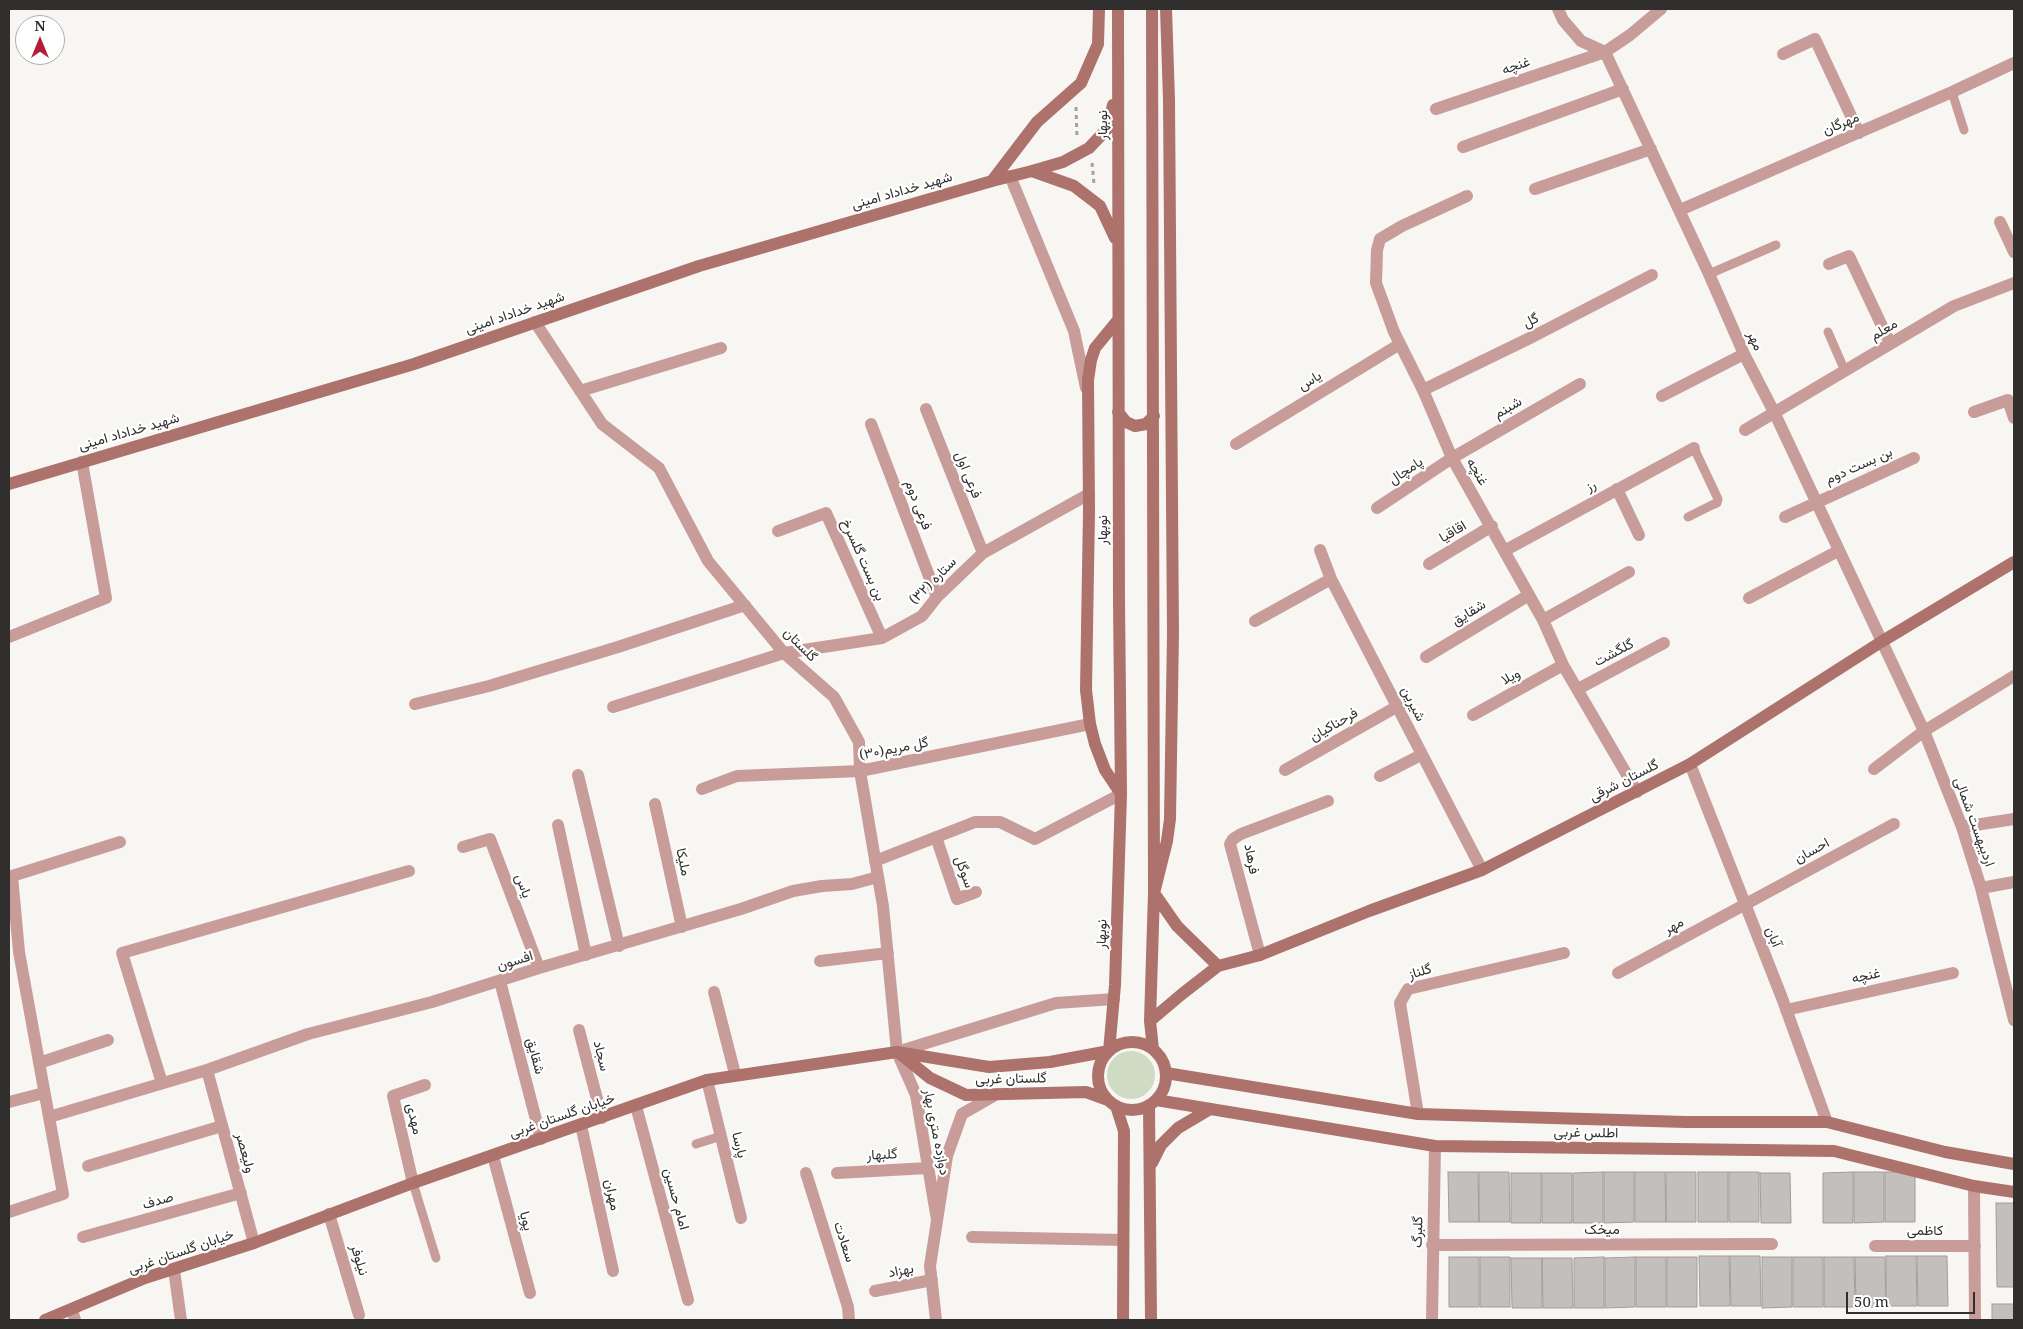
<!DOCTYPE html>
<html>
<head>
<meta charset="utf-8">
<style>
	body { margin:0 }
	#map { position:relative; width:2023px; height:1329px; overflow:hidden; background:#f8f6f3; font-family:"Noto Serif",serif }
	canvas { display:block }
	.frame { position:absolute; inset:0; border:10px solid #302f2e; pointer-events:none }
	.north { position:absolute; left:15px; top:15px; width:50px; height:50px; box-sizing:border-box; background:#fff; border:1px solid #acacab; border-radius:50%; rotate:0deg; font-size:14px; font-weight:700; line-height:20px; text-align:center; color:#302f2e }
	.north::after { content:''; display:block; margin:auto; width:18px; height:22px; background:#b11e36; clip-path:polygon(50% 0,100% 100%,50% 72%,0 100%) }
	.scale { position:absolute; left:1846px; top:1292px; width:129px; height:22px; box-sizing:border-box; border:2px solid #302f2e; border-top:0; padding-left:6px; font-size:15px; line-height:18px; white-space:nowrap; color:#302f2e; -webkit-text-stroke:4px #fff; paint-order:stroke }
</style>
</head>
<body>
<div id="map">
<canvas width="2023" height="1329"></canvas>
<div class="frame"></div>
<div class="north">N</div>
<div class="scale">50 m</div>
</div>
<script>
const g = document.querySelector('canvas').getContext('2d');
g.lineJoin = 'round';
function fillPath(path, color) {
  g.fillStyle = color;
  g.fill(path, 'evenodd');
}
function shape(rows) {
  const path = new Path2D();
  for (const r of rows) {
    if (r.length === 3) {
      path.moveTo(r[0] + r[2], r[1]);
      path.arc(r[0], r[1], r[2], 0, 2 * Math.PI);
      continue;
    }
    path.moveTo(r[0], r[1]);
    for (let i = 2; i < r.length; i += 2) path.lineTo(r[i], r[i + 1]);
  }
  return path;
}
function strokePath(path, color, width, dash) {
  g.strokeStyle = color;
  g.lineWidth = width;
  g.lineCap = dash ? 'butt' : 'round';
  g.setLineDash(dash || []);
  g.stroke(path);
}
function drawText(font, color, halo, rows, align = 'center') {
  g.font = font + ' "Noto Serif",Vazirmatn,serif';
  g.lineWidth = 4.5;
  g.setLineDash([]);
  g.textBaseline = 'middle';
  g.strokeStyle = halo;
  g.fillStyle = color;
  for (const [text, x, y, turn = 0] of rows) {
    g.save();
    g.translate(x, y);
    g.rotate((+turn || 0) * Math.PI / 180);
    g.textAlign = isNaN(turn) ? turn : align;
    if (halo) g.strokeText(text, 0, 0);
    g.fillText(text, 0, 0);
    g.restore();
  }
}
const green = shape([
	[1131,1075,24]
]);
const building = shape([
	[1448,1172,1478,1172,1479,1222,1449,1222,1448,1172],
	[1479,1172,1509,1172,1510,1222,1479,1222,1479,1172],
	[1603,1172,1603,1223,1573,1223,1573,1173,1603,1172],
	[1604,1172,1634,1172,1634,1222,1604,1223,1604,1172],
	[1635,1172,1665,1172,1666,1222,1635,1222,1635,1172],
	[1666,1172,1696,1172,1696,1222,1666,1222,1666,1172],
	[1698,1172,1728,1172,1728,1222,1698,1222,1698,1172],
	[1729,1172,1759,1172,1759,1222,1729,1222,1729,1172],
	[1853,1172,1853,1223,1823,1223,1823,1173,1853,1172],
	[1854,1172,1884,1172,1884,1222,1854,1223,1854,1172],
	[1885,1172,1915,1172,1915,1222,1885,1222,1885,1172],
	[1511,1173,1541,1173,1541,1223,1511,1223,1511,1173],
	[1542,1173,1572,1173,1572,1223,1542,1223,1542,1173],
	[1760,1173,1790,1173,1791,1223,1761,1223,1760,1173],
	[1996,1203,2014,1203,2014,1287,1997,1287,1996,1203],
	[1699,1256,1729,1256,1730,1306,1700,1306,1699,1256],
	[1730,1256,1760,1256,1761,1306,1731,1306,1730,1256],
	[1886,1256,1916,1256,1917,1306,1886,1306,1886,1256],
	[1917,1256,1947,1256,1948,1306,1918,1306,1917,1256],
	[1449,1257,1479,1257,1479,1307,1449,1307,1449,1257],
	[1480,1257,1510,1257,1510,1307,1480,1307,1480,1257],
	[1604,1257,1604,1308,1574,1308,1574,1258,1604,1257],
	[1635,1257,1635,1307,1605,1308,1605,1258,1635,1257],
	[1636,1257,1666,1257,1666,1307,1636,1307,1636,1257],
	[1667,1257,1697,1257,1697,1307,1667,1307,1667,1257],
	[1762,1257,1792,1257,1792,1307,1762,1308,1762,1257],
	[1793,1257,1823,1257,1823,1307,1793,1307,1793,1257],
	[1824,1257,1854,1257,1855,1307,1824,1307,1824,1257],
	[1855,1257,1885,1257,1886,1307,1856,1307,1855,1257],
	[1511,1258,1542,1258,1542,1308,1512,1308,1511,1258],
	[1542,1258,1572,1258,1573,1308,1543,1308,1542,1258],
	[1992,1304,2014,1304,2014,1320,1992,1320,1992,1304]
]);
const path = shape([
	[1076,107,1077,138],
	[1092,163,1094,184]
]);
const lane = shape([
	[1952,92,1964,130],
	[1709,274,1776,245],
	[1828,332,1845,371],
	[1688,517,1712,505,1717,503,1718,499,1694,448],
	[696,1144,721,1136],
	[413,1183,436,1258]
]);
const street = shape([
	[1558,9,1563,20,1581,41,1605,52],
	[1605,52,1709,274,1744,354,1775,414,1924,731,1962,827,1981,888,2014,1020],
	[1783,54,1815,39,1859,133],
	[1436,109,1605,52,1630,35,1661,9],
	[1463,147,1623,89],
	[1010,176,1074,331,1086,388],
	[1535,189,1651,149],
	[1467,196,1402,226,1380,239,1377,250,1376,283,1394,332,1423,390,1452,458,1543,620,1563,665,1637,792],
	[1680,210,1952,92,2014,63],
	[2000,222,2014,252],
	[1829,264,1849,256,1890,343],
	[535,322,602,424,659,468,708,561,784,653,834,697,859,742,860,771,883,906,897,1052,916,1095,937,1220],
	[1423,390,1534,336,1652,275],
	[580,391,721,348],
	[1662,396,1744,354],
	[926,409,983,553],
	[1974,412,2008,400,2014,418],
	[871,424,937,597],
	[1745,430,1954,306,2014,283],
	[1236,444,1400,344],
	[1617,489,1639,535],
	[1377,508,1452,458,1580,384],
	[1785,517,1914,458],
	[778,531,826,513,882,638],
	[1320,550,1331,579,1482,870],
	[1504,551,1694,448],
	[1429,564,1492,526],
	[1749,598,1838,551],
	[1543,620,1629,572],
	[1255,621,1331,579],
	[9,637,106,598,82,462],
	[1426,657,1529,595],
	[1578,689,1664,643],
	[415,704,489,686,618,647,745,605],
	[613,707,784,653,882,638,922,616,937,597,983,553,1089,494],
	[1473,715,1563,665],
	[1690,764,1782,998,1827,1122],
	[1874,769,1924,731,2014,676],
	[1285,770,1398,706],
	[578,775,619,946],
	[1380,776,1421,755],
	[702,789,737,776,860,771,1090,724],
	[655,804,682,927],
	[558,825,586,955],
	[1962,827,2014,819],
	[936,837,957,899,976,892],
	[463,847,490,839,539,968],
	[875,861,975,822,1000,822,1035,839,1121,794],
	[1981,888,2014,882],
	[1260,955,1230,844,1233,839,1241,834,1328,801],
	[820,961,888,953],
	[1618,973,1894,824],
	[500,981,541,1139],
	[714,992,735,1074],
	[1786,1010,1953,973],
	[579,1030,602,1118],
	[897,1052,1056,1003,1114,999],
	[39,1063,108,1040],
	[207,1070,254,1243],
	[707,1080,741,1218],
	[162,1083,122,953,409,871],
	[9,1102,44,1093],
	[636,1106,688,1300],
	[1418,1114,1400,1003,1408,989,1564,953],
	[49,1117,207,1070,308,1034,432,1002,539,968,741,909,793,891,822,886,852,884,878,877],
	[581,1125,613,1271],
	[493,1156,530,1293],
	[88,1166,222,1126],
	[806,1173,848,1307,849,1320],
	[837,1173,928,1168],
	[413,1183,393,1096,425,1085],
	[1974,1186,1975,1320],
	[9,1212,63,1194,19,952,12,876,120,842],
	[329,1214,359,1315],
	[83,1237,241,1193],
	[972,1237,1123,1240],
	[1432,1245,1772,1244],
	[1875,1246,1975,1246],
	[174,1270,181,1320],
	[875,1291,932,1280],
	[72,1309,75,1320],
	[936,1320,930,1266,947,1156,962,1114,995,1095],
	[1432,1320,1435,1146]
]);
const secondary = shape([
	[1152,9,1154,893,1150,1021,1153,1049],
	[1166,9,1169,100,1173,633,1170,819,1167,841,1154,893,1177,926,1218,966],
	[1113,105,1107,129,1089,148,1063,162,1032,171,1074,186,1100,206,1115,238],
	[992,181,1037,122,1081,83,1098,44,1099,9],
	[1118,320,1095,348,1091,360,1088,380,1089,511,1086,690,1090,724,1095,744,1105,770,1121,794],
	[1118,412,1126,422,1135,426,1146,424,1154,416],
	[9,484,414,364,699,266,992,181,1032,171],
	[1150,1021,1182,994,1218,966,1260,955,1369,911,1482,870,1690,764,1881,642,2014,562],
	[1132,1076,34],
	[899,1053,930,1078,966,1095,1086,1092,1108,1100],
	[1166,1073,1418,1114,1686,1122,1827,1122,1945,1152,2014,1164],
	[1156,1100,1435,1146,1834,1151,1974,1186,2014,1192],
	[1149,1105,1151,1320],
	[1116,1106,1124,1131,1123,1320],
	[1152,1163,1161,1145,1178,1128,1210,1109],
	[45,1320,145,1278,254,1243,413,1183,707,1080,897,1052,989,1067,1050,1062,1109,1051,1115,985,1121,794,1119,600,1118,9]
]);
const streetNames = [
	["غنچه",1516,66,-19],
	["مهرگان",1841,124,-23],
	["نوبهار",1103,125,-90],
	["شهید خداداد امینی",902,191,-16],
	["شهید خداداد امینی",515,313,-19],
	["گل",1531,321,-27],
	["معلم",1884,330,-31],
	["مهر",1755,341,66],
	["یاس",1310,381,-31],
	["شبنم",1508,408,-30],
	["شهید خداداد امینی",129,432,-16],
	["بن بست دوم",1859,466,-24],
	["پامچال",1406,471,-34],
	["غنچه",1477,472,60],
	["فرعی اول",968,475,68],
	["رز",1591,486,-29],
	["فرعی دوم",918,505,69],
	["نوبهار",1103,530,-90],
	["اقاقیا",1453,532,-31],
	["بن بست گلسرخ",863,560,66],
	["ستاره (۳۲)",933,581,-45],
	["شقایق",1469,613,-31],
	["گلستان",800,645,45],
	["گلگشت",1614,653,-28],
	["ویلا",1511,677,-29],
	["شیرین",1413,704,63],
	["فرحناکیان",1334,725,-30],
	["گل مریم(۳۰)",894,749,-11],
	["گلستان شرقی",1624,781,-27],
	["اردیبهست شمالی",1974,822,70],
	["احسان",1812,851,-29],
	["فرهاد",1251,859,79],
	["ملیکا",683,862,78],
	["سوگل",964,872,70],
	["یاس",523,886,69],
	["مهر",1674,926,-28],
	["نوبهار",1102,934,-88],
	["آبان",1773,937,68],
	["افسون",515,961,-17],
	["گلناز",1420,972,-17],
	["غنچه",1866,976,-12],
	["شقایق",535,1056,75],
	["سجاد",601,1056,76],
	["گلستان غربی",1011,1079,-1],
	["خیابان گلستان غربی",562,1116,-19],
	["مهدی",414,1119,77],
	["دوازده متری بهار",936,1132,79],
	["اطلس غربی",1586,1133,1],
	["پارسا",739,1145,76],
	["ولیعصر",245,1153,75],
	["گلبهار",882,1155,-3],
	["مهران",612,1195,78],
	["امام حسین",676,1199,75],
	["صدف",158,1201,-16],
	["پویا",526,1221,75],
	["میخک",1602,1230],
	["کاظمی",1925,1231],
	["گلبرگ",1418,1232,-88],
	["سعادت",844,1242,72],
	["خیابان گلستان غربی",181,1252,-19],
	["نیلوفر",359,1260,73],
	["بهزاد",901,1271,-11]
];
fillPath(green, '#cfdbc3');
fillPath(building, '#c2bfbd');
strokePath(building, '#a09d9b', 1);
strokePath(path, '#a4a2a0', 3, [4, 4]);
strokePath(lane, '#c89d99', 9);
strokePath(street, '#c89d99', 12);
strokePath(secondary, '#ad726c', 12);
drawText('14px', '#302f2e', '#fff', streetNames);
</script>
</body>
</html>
